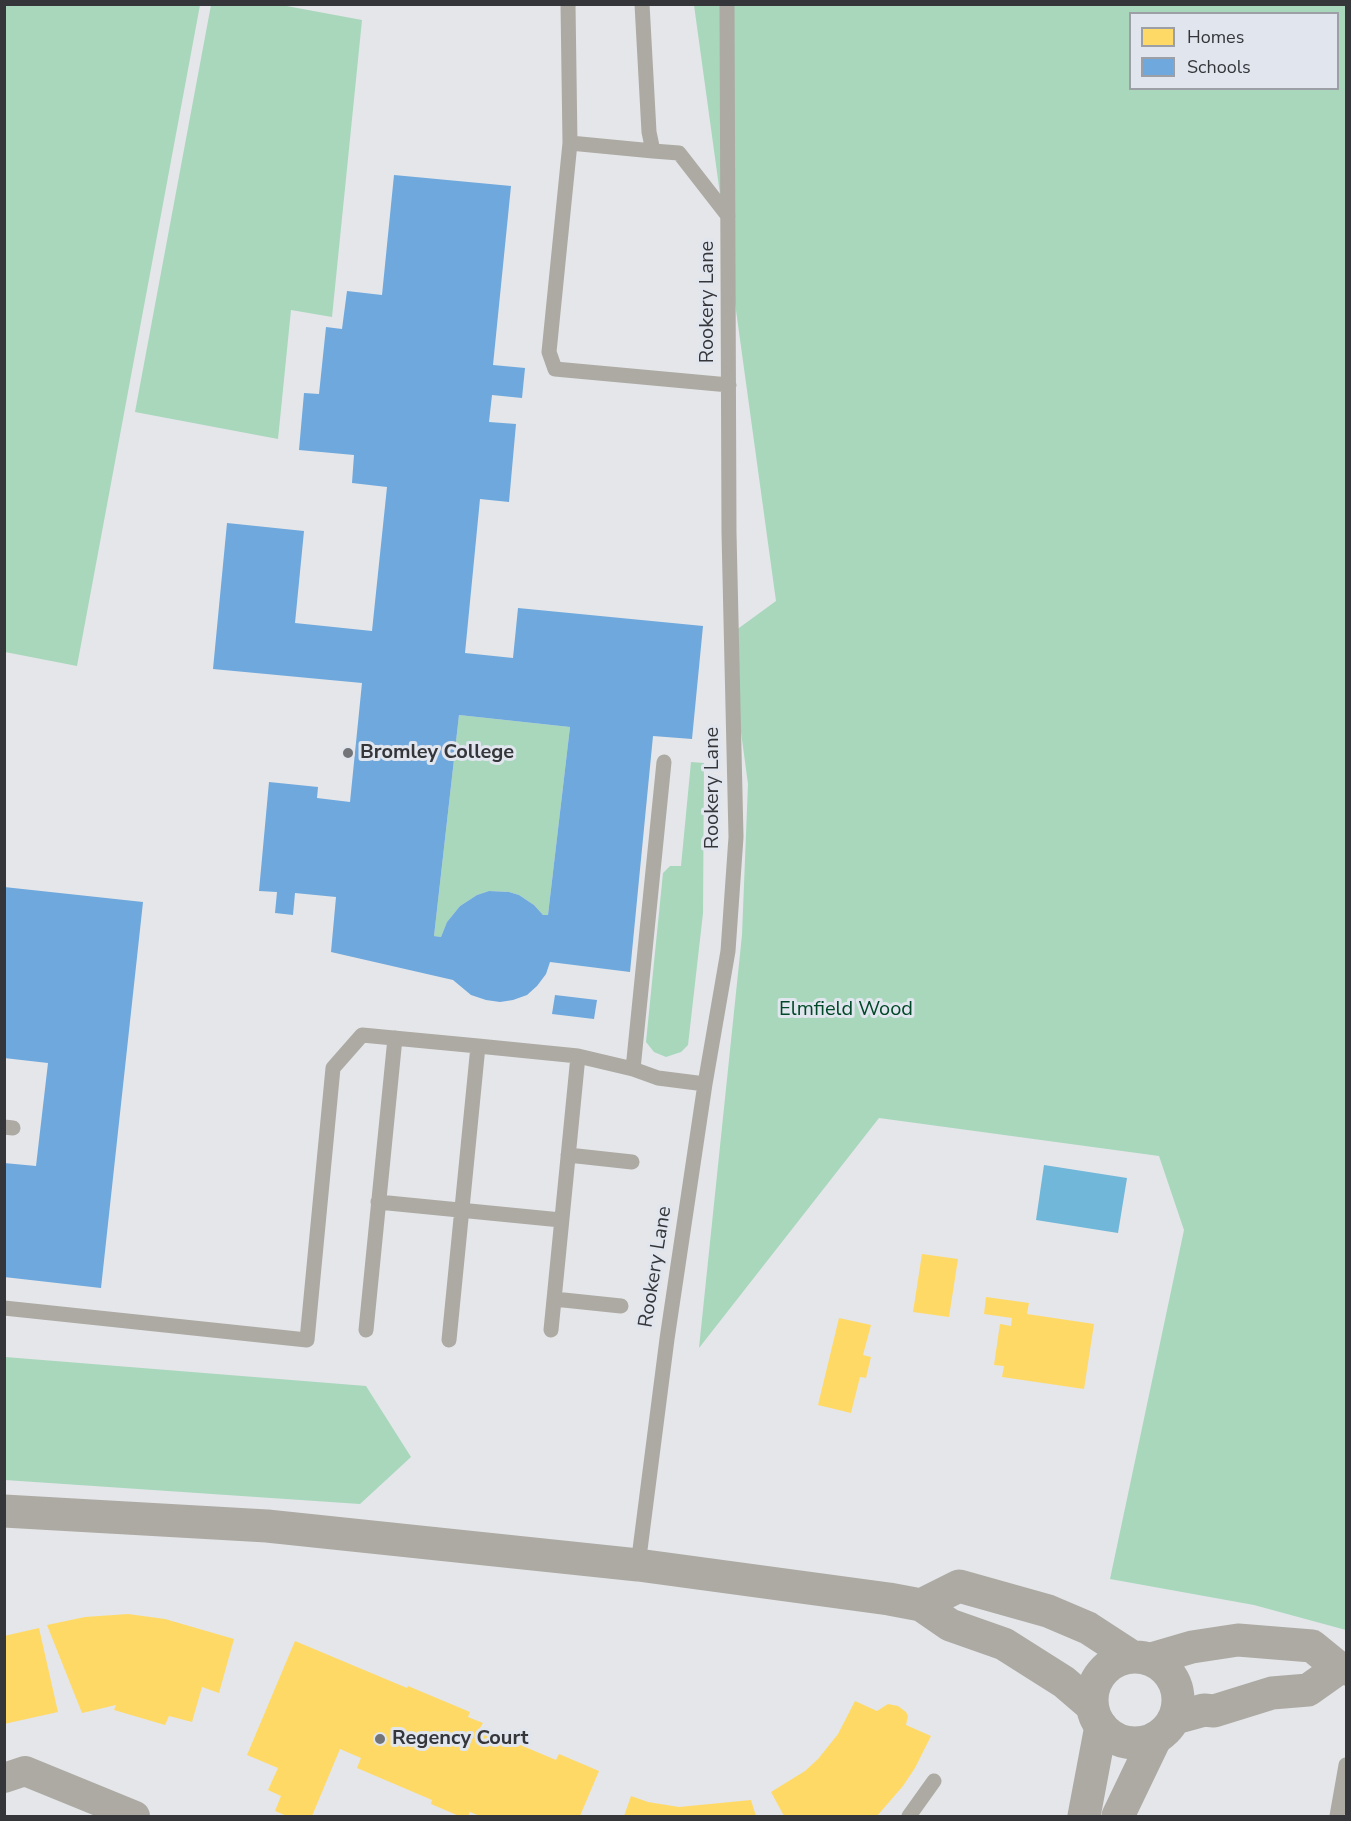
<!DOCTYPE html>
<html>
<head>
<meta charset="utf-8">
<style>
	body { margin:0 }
	#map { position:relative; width:1351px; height:1821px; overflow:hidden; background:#e4e6ea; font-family:"Nunito Sans",sans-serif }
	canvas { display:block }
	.frame { position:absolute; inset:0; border:6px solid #35363a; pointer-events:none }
	.legend { position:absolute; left:1129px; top:12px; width:210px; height:78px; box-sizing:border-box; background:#e0e5ee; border:2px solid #9c9fa6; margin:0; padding:8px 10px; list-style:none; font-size:18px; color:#35363a }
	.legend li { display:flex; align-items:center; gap:12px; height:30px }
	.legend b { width:30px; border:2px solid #9c9fa6 }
</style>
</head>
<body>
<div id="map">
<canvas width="1351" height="1821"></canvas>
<div class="frame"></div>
<ul class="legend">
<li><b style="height:16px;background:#ffd966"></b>Homes</li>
<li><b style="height:16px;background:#6fa8dc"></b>Schools</li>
</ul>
</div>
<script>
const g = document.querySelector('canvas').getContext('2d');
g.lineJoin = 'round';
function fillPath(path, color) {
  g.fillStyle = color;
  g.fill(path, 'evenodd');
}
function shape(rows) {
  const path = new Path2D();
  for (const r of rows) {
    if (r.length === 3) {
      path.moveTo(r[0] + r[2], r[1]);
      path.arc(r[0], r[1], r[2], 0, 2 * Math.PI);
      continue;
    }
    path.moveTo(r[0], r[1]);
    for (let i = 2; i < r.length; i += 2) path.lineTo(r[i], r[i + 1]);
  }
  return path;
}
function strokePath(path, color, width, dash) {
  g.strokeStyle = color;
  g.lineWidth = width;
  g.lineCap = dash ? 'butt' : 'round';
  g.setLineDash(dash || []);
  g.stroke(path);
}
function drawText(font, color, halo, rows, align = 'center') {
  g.font = font + ' "Nunito Sans",sans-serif';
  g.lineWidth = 6;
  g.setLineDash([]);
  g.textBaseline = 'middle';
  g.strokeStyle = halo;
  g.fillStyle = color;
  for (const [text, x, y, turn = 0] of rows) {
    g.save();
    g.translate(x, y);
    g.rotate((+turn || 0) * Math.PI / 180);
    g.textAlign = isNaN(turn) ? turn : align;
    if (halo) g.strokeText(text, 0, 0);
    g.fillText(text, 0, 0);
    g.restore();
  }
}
const green = shape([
	[4,5,200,5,77,666,5,652],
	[211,5,281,5,362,20,332,317,291,310,278,439,135,412],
	[694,5,1346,5,1346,1630,1254,1605,1110,1579,1184,1230,1159,1156,879,1118,699,1348,742,935,748,784,728,636,776,601],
	[1130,14,1338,14,1338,88,1130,88],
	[459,715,570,727,548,915,543,915,534,905,519,895,509,892,489,891,477,895,460,906,447,922,441,937,434,936],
	[691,762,704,763,703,913,688,1045,681,1052,666,1057,654,1052,646,1042,663,873,670,866,681,866],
	[5,1357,366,1386,411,1457,360,1504,5,1480]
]);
const water = shape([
	[1044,1165,1127,1178,1118,1233,1036,1220]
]);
const homes = shape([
	[922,1254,958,1259,949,1317,913,1312],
	[986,1297,1029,1303,1027,1314,1094,1324,1084,1389,1002,1377,1004,1366,994,1365,1000,1324,1011,1326,1012,1318,984,1314],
	[839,1318,871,1325,863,1355,871,1357,866,1378,860,1377,851,1413,818,1405],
	[128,1614,165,1619,234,1639,219,1693,202,1687,192,1722,169,1716,165,1725,114,1710,116,1705,82,1713,47,1625,85,1617],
	[39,1628,58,1712,4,1724,4,1636],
	[295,1641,407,1688,408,1686,470,1712,468,1717,483,1723,480,1728,556,1760,559,1754,599,1771,580,1816,480,1816,470,1812,468,1816,459,1816,431,1804,432,1800,357,1768,361,1758,340,1749,312,1816,287,1816,275,1811,281,1796,268,1790,278,1768,247,1755],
	[855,1701,877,1711,888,1704,898,1706,906,1712,908,1716,906,1725,931,1736,915,1768,903,1786,877,1816,784,1816,771,1792,805,1771,818,1759,838,1734],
	[631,1796,648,1802,679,1807,751,1800,756,1816,624,1816]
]);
const schools = shape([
	[394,175,511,186,493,365,525,368,522,398,492,395,489,422,516,424,509,502,480,499,465,653,513,658,518,608,703,626,692,739,653,736,630,972,550,962,546,974,537,986,527,995,513,1000,500,1002,486,1000,471,995,453,980,331,952,336,897,295,893,293,915,275,913,277,892,259,891,269,782,318,787,317,798,350,802,362,683,213,669,227,523,304,531,295,623,372,631,387,487,352,483,354,455,299,450,304,393,319,394,326,327,342,329,347,291,382,295],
	[459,715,570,727,548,915,543,915,534,905,519,895,509,892,489,891,477,895,460,906,447,922,441,937,434,936],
	[4,887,143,902,101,1288,4,1277,4,1163,36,1166,48,1063,4,1058],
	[555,995,597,1000,594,1019,552,1014]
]);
const service = shape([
	[568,4,570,143,549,352,555,369,729,385],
	[642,4,649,132,653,151,679,153,728,216],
	[570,143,653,151],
	[478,1046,578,1056],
	[633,1069,664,762],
	[4,1127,13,1128],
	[568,1155,632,1162],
	[378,1202,561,1220],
	[554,1299,621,1306],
	[4,1308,307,1340,333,1068,362,1035,478,1046,449,1340],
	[366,1330,395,1038],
	[551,1330,578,1056,633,1069,658,1078,705,1084],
	[638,1565,667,1339,705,1084,728,951,736,837,729,533,727,4],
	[909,1816,934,1781],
	[1337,1816,1346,1765]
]);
const minor = shape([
	[4,1778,25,1771,135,1816]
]);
const tertiary = shape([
	[1084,1816,1101,1726],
	[1118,1816,1155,1739]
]);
const primary = shape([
	[4,1511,267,1526,638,1565,889,1599,921,1605,950,1625,1004,1644,1064,1682,1092,1706],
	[921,1605,959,1586,1048,1611,1088,1628,1131,1656],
	[1135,1700,43],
	[1151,1659,1192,1647,1238,1640,1312,1646,1339,1668,1346,1669],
	[1175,1718,1204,1710,1214,1711,1272,1693,1308,1690,1339,1668]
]);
const markers = [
	[348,753,6,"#727478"],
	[380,1739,6,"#727478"]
];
const streetNames = [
	["Rookery Lane",708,302,-90],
	["Rookery Lane",713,788,-90],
	["Rookery Lane",656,1267,-81]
];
const poiNames = [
	["Bromley College",360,753],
	["Regency Court",392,1739]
];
const parkNames = [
	["Elmfield Wood",846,1010]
];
fillPath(green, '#a8d7bc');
fillPath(water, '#71b7d9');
fillPath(homes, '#ffd966');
fillPath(schools, '#6fa8dc');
strokePath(service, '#adaaa3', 15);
strokePath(minor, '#adaaa3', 30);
strokePath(tertiary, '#adaaa3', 33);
strokePath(primary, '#adaaa3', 33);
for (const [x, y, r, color] of markers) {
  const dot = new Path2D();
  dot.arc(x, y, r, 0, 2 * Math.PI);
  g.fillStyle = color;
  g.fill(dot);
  strokePath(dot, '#e0e5ee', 2);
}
drawText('20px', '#35363a', '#e0e5ee', streetNames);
drawText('bold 20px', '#35363a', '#e0e5ee', poiNames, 'left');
drawText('20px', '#004827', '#e0e5ee', parkNames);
</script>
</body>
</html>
